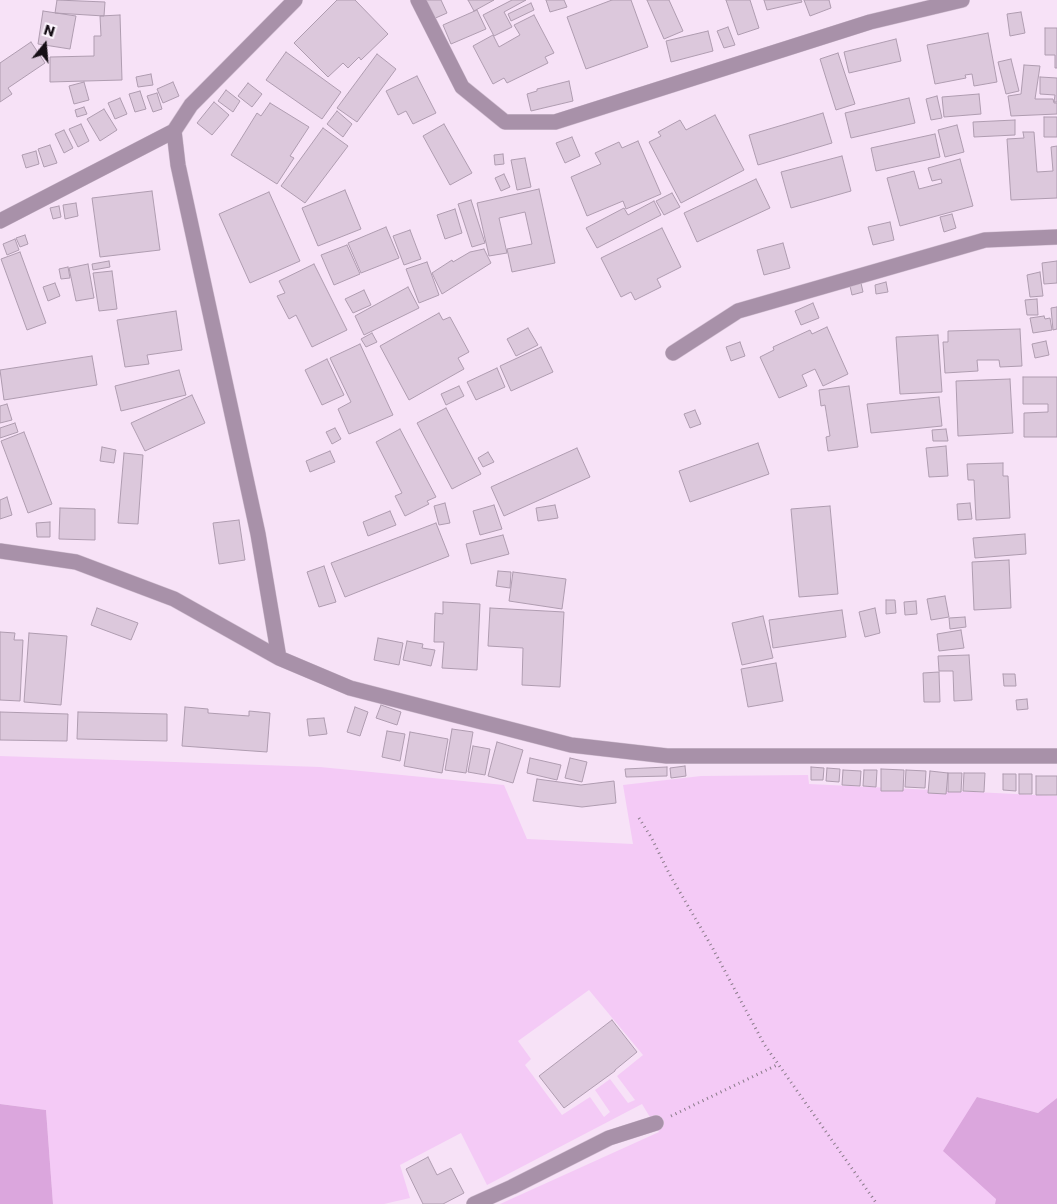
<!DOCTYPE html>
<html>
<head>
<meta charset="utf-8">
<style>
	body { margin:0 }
	#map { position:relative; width:1057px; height:1204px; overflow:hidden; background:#f7e2f7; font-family:Poppins,sans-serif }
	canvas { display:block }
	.north { position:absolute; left:20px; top:20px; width:50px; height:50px; -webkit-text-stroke:4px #fcf4fd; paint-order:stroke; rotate:17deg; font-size:14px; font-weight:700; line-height:20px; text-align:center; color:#160f16 }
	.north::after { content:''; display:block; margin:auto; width:18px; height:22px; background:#160f16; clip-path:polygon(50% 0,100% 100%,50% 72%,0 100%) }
</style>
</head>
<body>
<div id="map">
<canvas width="1057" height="1204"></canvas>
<div class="north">N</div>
</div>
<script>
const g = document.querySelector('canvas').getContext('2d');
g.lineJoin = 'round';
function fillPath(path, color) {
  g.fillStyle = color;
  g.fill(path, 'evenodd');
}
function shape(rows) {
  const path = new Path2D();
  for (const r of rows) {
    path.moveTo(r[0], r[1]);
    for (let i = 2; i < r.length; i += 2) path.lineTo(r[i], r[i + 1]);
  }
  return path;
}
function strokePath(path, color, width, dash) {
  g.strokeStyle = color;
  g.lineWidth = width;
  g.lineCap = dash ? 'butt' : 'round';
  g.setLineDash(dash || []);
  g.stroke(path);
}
const green = shape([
	[0,756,320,767,504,785,527,839,633,844,623,785,701,776,808,775,809,784,1057,796,1057,1098,1038,1113,977,1097,996,1199,995,1204,500,1204,659,1132,642,1104,487,1185,461,1133,400,1165,410,1198,384,1204,53,1204,46,1110,0,1104],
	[589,990,643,1055,617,1076,635,1100,628,1103,610,1079,595,1090,610,1112,604,1117,590,1097,562,1115,525,1065,531,1059,518,1041]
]);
const forest = shape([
	[977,1097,1038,1113,1057,1098,1057,1204,995,1204,996,1199,943,1151],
	[0,1104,46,1110,53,1204,0,1204]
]);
const building = shape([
	[57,0,105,2,104,16,55,13,57,0],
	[337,0,355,0,388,34,361,60,359,57,348,68,343,63,328,77,294,43,337,0],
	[422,0,441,0,447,13,431,20,422,0],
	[468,0,494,0,474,11,468,0],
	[512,0,526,0,504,12,512,27,494,36,483,15,512,0],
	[546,0,564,0,567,7,550,12,546,0],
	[612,0,631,0,648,47,586,69,567,17,612,0],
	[647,0,669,0,683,31,664,39,647,0],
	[726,0,750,0,759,28,738,35,726,0],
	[764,0,801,0,802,2,767,10,764,0],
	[804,0,829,0,831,8,810,16,804,0],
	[531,3,534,10,511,21,508,14,531,3],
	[477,10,486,29,451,44,443,25,477,10],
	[43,11,76,16,70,49,38,44,43,11],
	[1021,12,1025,33,1010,36,1007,14,1021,12],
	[120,15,122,80,50,82,50,57,94,56,94,36,101,36,100,16,120,15],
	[534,15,554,53,545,57,548,63,507,83,504,78,493,84,473,46,493,35,499,47,520,35,514,25,534,15],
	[728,27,735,45,724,48,717,31,728,27],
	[1045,28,1057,28,1057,68,1055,68,1055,55,1045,55,1045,28],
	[708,31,713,51,671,62,666,41,708,31],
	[988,33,997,82,974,86,972,74,965,75,966,78,935,84,927,45,988,33],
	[896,39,901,61,849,73,844,52,896,39],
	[31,42,45,63,8,88,12,94,0,102,0,63,31,42],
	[286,52,341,92,322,119,266,80,286,52],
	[838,53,855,104,836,110,820,59,838,53],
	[377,54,396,69,357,122,337,108,377,54],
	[1011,59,1019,91,1006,94,998,62,1011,59],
	[1024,65,1040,66,1035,99,1053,99,1054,103,1057,103,1057,114,1011,116,1008,96,1021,94,1024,65],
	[151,74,153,85,138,87,136,77,151,74],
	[417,76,436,113,413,124,406,111,398,115,386,91,417,76],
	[1040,77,1057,78,1057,102,1054,102,1055,95,1040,94,1040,77],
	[569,81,573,101,531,111,527,94,537,91,537,89,569,81],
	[84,82,89,100,74,104,69,86,84,82],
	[173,82,179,96,163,103,157,89,173,82],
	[248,83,262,94,252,107,238,96,248,83],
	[226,90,240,101,233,112,218,101,226,90],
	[140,91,146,109,135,112,129,94,140,91],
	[157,93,162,109,153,112,147,96,157,93],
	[979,94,981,114,944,117,942,97,979,94],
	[937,96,942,118,931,120,926,99,937,96],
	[120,98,127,114,115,119,108,103,120,98],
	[909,98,915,123,851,138,845,113,909,98],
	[214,102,229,115,212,135,197,123,214,102],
	[270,103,309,127,290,156,294,158,277,184,231,155,257,113,261,116,270,103],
	[84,107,87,114,77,117,75,110,84,107],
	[104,109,117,130,100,141,87,119,104,109],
	[337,111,352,124,343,137,327,124,337,111],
	[823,113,832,143,758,165,749,135,823,113],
	[715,115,744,170,681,203,649,142,661,136,658,132,680,120,686,130,715,115],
	[1044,117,1057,117,1057,137,1044,137,1044,117],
	[1015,120,1015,135,974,137,973,122,1015,120],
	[81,124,89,141,78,147,69,129,81,124],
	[444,124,472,173,450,185,423,136,444,124],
	[957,125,964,152,945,157,938,130,957,125],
	[323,128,348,146,305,203,281,186,323,128],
	[64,130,73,148,64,153,55,134,64,130],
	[1023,132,1034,132,1037,172,1053,171,1051,147,1057,146,1057,198,1011,200,1007,139,1024,138,1023,132],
	[935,134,940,157,876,171,871,148,935,134],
	[572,137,580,156,565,163,556,143,572,137],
	[638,141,661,194,626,209,623,201,587,216,571,177,601,164,595,153,619,142,622,148,638,141],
	[50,145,57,163,44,167,38,149,50,145],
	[36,151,39,164,26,168,22,155,36,151],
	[503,154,504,164,495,165,494,155,503,154],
	[842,156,851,191,791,208,781,172,842,156],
	[525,158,531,187,517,190,511,160,525,158],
	[960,159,973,206,900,226,887,178,914,171,919,189,942,183,941,179,932,181,928,168,960,159],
	[504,174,510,187,501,191,495,178,504,174],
	[756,179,770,208,697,242,684,213,756,179],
	[539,189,555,263,512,272,507,249,532,244,525,212,499,218,507,253,489,256,477,203,539,189],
	[345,190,361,229,318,246,302,208,345,190],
	[152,191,160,250,100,257,92,198,152,191],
	[269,192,300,261,250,283,219,214,269,192],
	[672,193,680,207,664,215,656,201,672,193],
	[471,200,485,243,472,247,458,204,471,200],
	[654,201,661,215,597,248,586,228,624,208,628,215,654,201],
	[76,203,78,216,65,219,63,205,76,203],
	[59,206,61,217,53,219,50,208,59,206],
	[455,209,462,233,445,239,437,215,455,209],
	[952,214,956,228,944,232,940,217,952,214],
	[890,222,894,240,873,245,868,227,890,222],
	[386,227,399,258,361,273,348,243,386,227],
	[662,228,681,267,657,279,661,287,635,300,631,292,621,297,601,258,662,228],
	[410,230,421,259,404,265,393,236,410,230],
	[25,235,28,244,20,247,16,238,25,235],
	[15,239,19,250,7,255,3,244,15,239],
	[783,243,790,268,764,275,757,250,783,243],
	[347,245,360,274,334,285,321,255,347,245],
	[484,249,491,263,442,294,432,273,452,260,453,262,470,252,484,249],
	[20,252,46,323,27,330,1,259,20,252],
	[109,261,110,267,93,270,92,264,109,261],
	[1057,261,1057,283,1044,284,1042,263,1057,261],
	[427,262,439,295,419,303,406,269,427,262],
	[88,264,94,298,76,301,69,268,88,264],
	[314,264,347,330,312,347,296,315,289,319,277,296,285,293,279,281,314,264],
	[68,267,70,278,61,279,59,269,68,267],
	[112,271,117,309,99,311,93,273,112,271],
	[1040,272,1043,296,1030,297,1027,275,1040,272],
	[886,282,888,292,876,294,875,285,886,282],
	[55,283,60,296,48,301,43,287,55,283],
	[861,283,863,292,852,295,850,286,861,283],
	[408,287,419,308,364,335,355,316,408,287],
	[364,290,371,305,353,313,345,299,364,290],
	[1037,299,1038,315,1027,315,1025,300,1037,299],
	[813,303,819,318,801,325,795,311,813,303],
	[1057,307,1057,329,1053,330,1051,308,1057,307],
	[176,311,182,350,147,355,149,364,125,367,117,320,176,311],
	[439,313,443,320,450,317,469,352,458,358,464,369,409,400,380,346,439,313],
	[1044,316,1045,319,1050,318,1052,330,1033,333,1030,318,1044,316],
	[827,327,848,374,823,386,815,369,802,375,807,386,779,398,760,357,774,350,773,347,810,330,812,334,827,327],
	[528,328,538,345,516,356,507,339,528,328],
	[1020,329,1022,366,1000,367,999,360,977,360,978,371,945,373,943,342,948,342,948,331,1020,329],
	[372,333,377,342,366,347,361,339,372,333],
	[938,335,942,392,900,394,896,337,938,335],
	[1046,341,1049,355,1035,358,1032,344,1046,341],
	[740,342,745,356,731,361,726,347,740,342],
	[360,344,393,415,349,434,338,409,351,402,330,358,360,344],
	[541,347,553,372,511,391,500,366,541,347],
	[92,356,97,385,4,400,0,370,92,356],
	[327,359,344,395,322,405,305,370,327,359],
	[497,368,505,387,476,400,467,382,497,368],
	[179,370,186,395,121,411,115,386,179,370],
	[1023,377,1057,377,1057,437,1024,437,1024,413,1048,412,1048,404,1023,404,1023,377],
	[1010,379,1013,433,958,436,956,381,1010,379],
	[459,386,464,396,446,405,441,394,459,386],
	[849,386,858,447,828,451,826,437,830,436,825,405,821,406,819,390,849,386],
	[192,395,205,423,145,451,131,423,192,395],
	[939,397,942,426,871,433,867,404,939,397],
	[7,404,12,420,0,423,0,406,7,404],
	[446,408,481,474,452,489,417,423,446,408],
	[695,410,701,424,690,428,684,414,695,410],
	[15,423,18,432,0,438,0,428,15,423],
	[335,428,341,439,332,444,326,432,335,428],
	[400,429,436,497,427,501,429,504,405,516,395,496,402,493,376,442,400,429],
	[946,429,948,441,933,441,932,430,946,429],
	[24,432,52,504,28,513,1,441,24,432],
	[758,443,769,474,690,502,679,471,758,443],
	[946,446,948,476,929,477,926,448,946,446],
	[102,447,116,450,114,463,100,461,102,447],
	[577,448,590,477,504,516,491,487,577,448],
	[330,451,335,462,310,472,306,461,330,451],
	[488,452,494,462,483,467,478,458,488,452],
	[124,453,143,455,138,524,118,523,124,453],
	[1003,463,1003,476,1008,476,1010,518,976,520,974,480,968,480,967,464,1003,463],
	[7,497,12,515,0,519,0,500,7,497],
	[445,503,450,523,439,525,434,506,445,503],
	[970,503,972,519,958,520,957,504,970,503],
	[494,505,502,529,480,535,473,511,494,505],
	[555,505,558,518,538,521,536,508,555,505],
	[830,506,838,594,799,597,791,509,830,506],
	[60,508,95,509,95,540,59,539,60,508],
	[390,511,396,525,368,536,363,522,390,511],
	[239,520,245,560,219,564,213,523,239,520],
	[50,522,50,537,37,537,36,523,50,522],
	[436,523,449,556,345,597,331,563,436,523],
	[1025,534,1026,554,975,558,973,538,1025,534],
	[503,535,509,554,471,564,466,544,503,535],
	[1009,560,1011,608,974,610,972,562,1009,560],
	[324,566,336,602,319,607,307,572,324,566],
	[498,571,511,572,510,588,496,586,498,571],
	[513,572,566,579,562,609,509,601,513,572],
	[945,596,949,617,931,620,927,599,945,596],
	[886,600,895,600,896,613,886,614,886,600],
	[916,601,917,614,905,615,904,602,916,601],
	[443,602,480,604,477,670,442,668,444,642,434,642,435,613,443,614,443,602],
	[97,608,138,623,131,640,91,625,97,608],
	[490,608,564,612,560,687,522,685,523,648,488,646,490,608],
	[875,608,880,633,865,637,859,612,875,608],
	[842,610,846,637,773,648,769,620,842,610],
	[763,616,773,658,742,665,732,623,763,616],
	[965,617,966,627,950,629,949,618,965,617],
	[961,630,964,648,939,651,937,634,961,630],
	[0,632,15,633,14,640,23,640,20,701,0,700,0,632],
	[29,633,67,636,61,705,24,702,29,633],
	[378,638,403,643,399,665,374,660,378,638],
	[407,641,423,644,422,648,435,650,431,666,403,660,407,641],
	[969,655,972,700,954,701,953,671,939,671,938,656,969,655],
	[776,663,783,701,748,707,741,669,776,663],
	[939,672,940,702,924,702,923,673,939,672],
	[1003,674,1015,674,1016,686,1004,686,1003,674],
	[1027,699,1028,709,1017,710,1016,700,1027,699],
	[381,705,401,712,397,725,376,718,381,705],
	[185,707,208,709,208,713,249,716,249,711,270,713,267,752,182,746,185,707],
	[355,707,368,712,360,736,347,732,355,707],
	[0,712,68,714,67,741,0,740,0,712],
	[78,712,167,714,167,741,77,739,78,712],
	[324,718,327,734,309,736,307,719,324,718],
	[452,729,473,732,466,773,445,770,452,729],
	[387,731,405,734,400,761,382,757,387,731],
	[410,732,448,739,442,773,404,766,410,732],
	[497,742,523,750,513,783,488,776,497,742],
	[473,746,490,749,485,775,468,772,473,746],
	[530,758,561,765,557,780,527,773,530,758],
	[570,758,587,762,582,782,565,778,570,758],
	[685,766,686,776,671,778,670,768,685,766],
	[667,767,667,776,626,777,625,769,667,767],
	[811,767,824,768,823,780,811,780,811,767],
	[827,768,840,769,839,782,826,781,827,768],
	[881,769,904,770,903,791,881,791,881,769],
	[843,770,861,771,860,786,842,785,843,770],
	[864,770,877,770,876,787,863,786,864,770],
	[906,770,926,771,925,788,905,787,906,770],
	[930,771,948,773,946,794,928,793,930,771],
	[948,773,962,773,961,792,948,792,948,773],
	[964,773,985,773,984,792,963,791,964,773],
	[1003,774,1016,774,1016,791,1003,790,1003,774],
	[1019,774,1032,774,1032,794,1019,794,1019,774],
	[1036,776,1057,776,1057,795,1036,795,1036,776],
	[537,779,581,785,614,781,616,803,582,807,533,801,537,779],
	[612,1020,637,1052,615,1070,615,1071,564,1108,539,1076,612,1020],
	[428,1157,437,1175,451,1168,464,1193,443,1204,423,1204,406,1169,428,1157]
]);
const path = shape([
	[639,818,651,837,671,877,712,947,764,1044,877,1204],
	[671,1116,779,1064]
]);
const minor = shape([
	[418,0,462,87,505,122,555,122,870,22,962,0],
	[0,221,174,131],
	[673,353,738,311,985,240,1057,237],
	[0,551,76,562,174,599,279,658,350,688,571,745,667,756,1057,756],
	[279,658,258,534,178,165,174,131,191,105,295,0],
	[474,1204,512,1187,609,1138,656,1123]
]);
fillPath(green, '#f4caf6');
fillPath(forest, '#dba6dd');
fillPath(building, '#dcc8dc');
strokePath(building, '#af9cb0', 1);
strokePath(minor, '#d3c0d3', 16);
strokePath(path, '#8a7b8a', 3, [1, 4]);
strokePath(minor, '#a891a9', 15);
</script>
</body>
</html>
